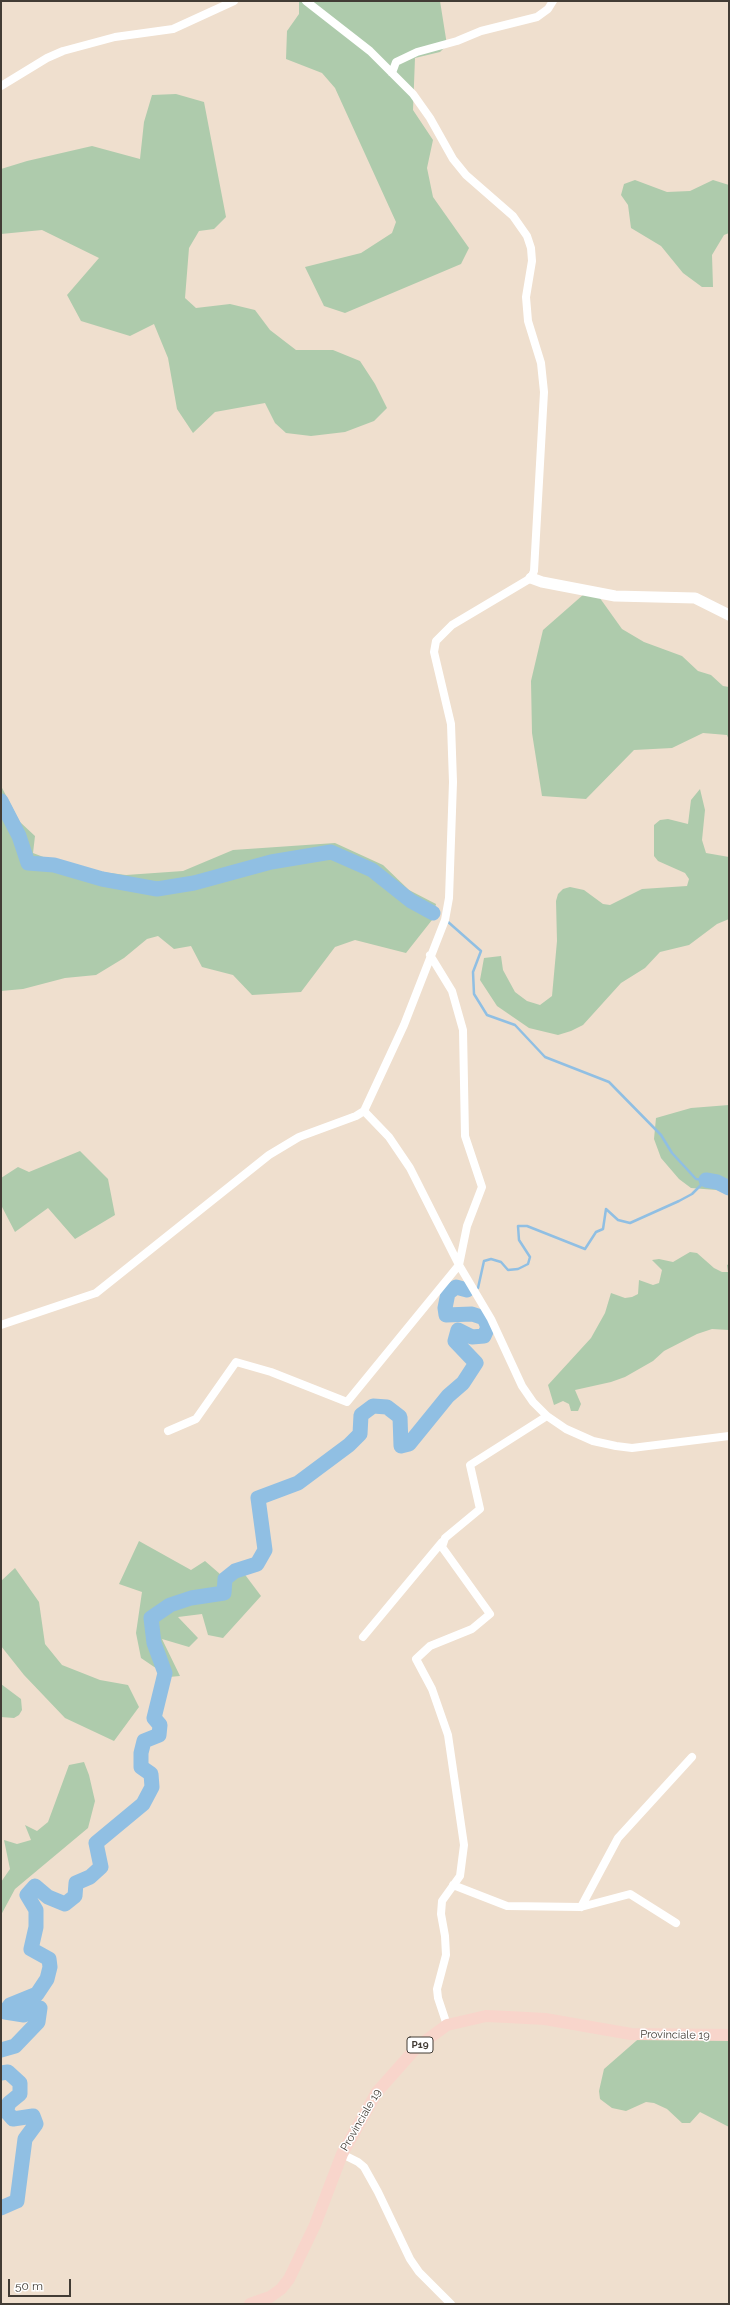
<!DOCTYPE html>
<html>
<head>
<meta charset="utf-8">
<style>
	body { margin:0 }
	#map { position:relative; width:730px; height:2305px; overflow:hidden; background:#efdfce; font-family:Raleway,sans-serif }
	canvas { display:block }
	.frame { position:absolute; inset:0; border:2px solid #423c35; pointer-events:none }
	.scale { position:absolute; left:8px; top:2279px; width:63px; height:18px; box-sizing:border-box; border:2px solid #423c35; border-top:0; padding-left:5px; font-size:12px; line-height:14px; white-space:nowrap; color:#423c35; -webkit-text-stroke:3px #fff; paint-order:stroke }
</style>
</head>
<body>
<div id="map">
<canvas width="730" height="2305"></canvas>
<div class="frame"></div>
<div class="scale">50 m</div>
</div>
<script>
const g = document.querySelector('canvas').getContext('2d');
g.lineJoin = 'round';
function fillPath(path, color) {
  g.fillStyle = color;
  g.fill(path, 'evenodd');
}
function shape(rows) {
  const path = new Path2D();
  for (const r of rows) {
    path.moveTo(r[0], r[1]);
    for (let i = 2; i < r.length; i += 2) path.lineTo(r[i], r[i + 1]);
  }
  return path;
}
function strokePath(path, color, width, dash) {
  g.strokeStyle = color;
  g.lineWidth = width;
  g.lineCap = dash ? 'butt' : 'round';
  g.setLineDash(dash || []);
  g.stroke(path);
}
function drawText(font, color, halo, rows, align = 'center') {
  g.font = font + ' Raleway,sans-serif';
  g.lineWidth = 3;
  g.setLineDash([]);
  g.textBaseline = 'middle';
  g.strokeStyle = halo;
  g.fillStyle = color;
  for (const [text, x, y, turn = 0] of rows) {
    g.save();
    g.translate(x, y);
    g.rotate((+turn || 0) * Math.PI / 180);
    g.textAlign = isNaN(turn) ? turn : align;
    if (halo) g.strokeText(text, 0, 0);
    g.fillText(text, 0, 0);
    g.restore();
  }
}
const green = shape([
	[299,1,440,1,447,45,440,52,415,58,413,110,433,140,427,168,433,197,469,248,461,264,345,313,324,306,305,267,361,253,392,233,396,222,335,88,322,73,286,59,287,31,299,14],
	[176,94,204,102,226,217,214,229,199,231,189,248,185,298,196,308,230,304,255,310,270,330,296,350,333,350,360,361,375,384,387,408,374,421,345,432,311,436,286,433,275,423,265,403,215,412,193,433,177,409,168,358,154,324,130,336,81,321,67,295,99,258,42,230,1,234,1,169,27,161,92,146,140,159,144,122,152,95],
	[635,180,667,192,690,191,713,180,729,185,729,233,724,235,712,255,713,287,702,287,683,273,661,246,631,228,628,205,621,195,624,184],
	[592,587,622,629,644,642,682,656,698,671,711,675,723,686,729,687,729,740,727,735,703,733,672,748,634,750,586,799,542,796,532,733,531,681,543,630],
	[1,786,20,822,35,836,33,853,59,863,86,870,126,875,183,871,233,850,335,843,383,865,409,890,436,904,432,920,406,953,355,940,335,947,301,992,252,995,233,975,202,967,191,946,174,949,158,936,147,939,124,958,96,975,65,978,23,989,1,991],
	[700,789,705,810,702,840,706,853,729,857,729,919,717,924,689,945,660,952,645,968,621,983,583,1025,571,1031,558,1035,529,1028,497,1006,480,980,484,958,501,956,503,970,515,992,527,1001,540,1005,552,996,557,941,556,901,558,894,563,889,570,887,584,890,603,904,610,905,642,889,687,886,689,879,685,873,658,861,654,856,654,825,660,820,668,819,688,824,691,800],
	[729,1105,729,1191,691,1188,679,1179,661,1158,654,1139,656,1118,691,1108],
	[80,1151,108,1179,115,1215,75,1239,48,1208,15,1232,1,1205,1,1178,18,1167,29,1172],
	[690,1252,697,1253,714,1268,722,1272,728,1272,727,1265,729,1264,729,1330,712,1329,697,1334,664,1351,653,1361,625,1377,611,1382,575,1390,581,1404,578,1411,571,1411,569,1404,563,1401,554,1405,548,1385,591,1338,605,1313,611,1293,625,1298,632,1297,638,1294,639,1280,653,1285,659,1283,662,1270,652,1260,659,1259,673,1262],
	[139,1541,191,1570,205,1561,220,1574,237,1564,261,1596,223,1638,208,1635,202,1614,178,1617,198,1638,189,1647,162,1639,180,1676,169,1677,141,1658,136,1633,142,1592,119,1584],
	[15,1568,39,1602,45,1644,62,1665,100,1680,128,1685,139,1707,114,1741,65,1718,24,1675,1,1646,1,1581],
	[1,1684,21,1699,22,1710,19,1715,14,1718,1,1717],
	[84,1762,89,1775,95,1801,88,1828,15,1889,1,1915,1,1882,10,1869,4,1840,17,1844,31,1840,25,1825,37,1831,48,1822,69,1765],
	[644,2034,729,2035,729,2127,700,2112,690,2123,682,2123,667,2109,654,2103,646,2102,626,2111,612,2108,600,2099,599,2091,604,2069]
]);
const stream = shape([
	[447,921,481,951,473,972,474,994,487,1015,515,1025,545,1057,609,1082,661,1135,672,1153,696,1179,706,1180],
	[478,1288,484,1261,491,1259,501,1262,508,1270,518,1269,528,1264,530,1257,519,1240,518,1226,527,1226,585,1249,596,1232,603,1229,606,1209,618,1220,630,1223,679,1201,692,1194,705,1181]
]);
const river = shape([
	[1,801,19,836,28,863,54,865,102,879,157,889,194,883,271,862,331,852,372,870,411,901,433,913],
	[706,1180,717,1182,729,1188],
	[1,2050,15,2046,38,2022,40,2008,24,2015,5,2012,10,2005,37,1994,47,1979,50,1967,49,1959,31,1949,36,1927,36,1910,27,1895,35,1886,48,1897,65,1904,75,1896,76,1883,90,1877,101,1867,96,1843,143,1804,152,1787,151,1774,141,1767,141,1753,144,1741,159,1735,160,1725,154,1718,165,1673,154,1643,151,1618,170,1605,191,1598,224,1593,225,1579,235,1571,257,1564,265,1550,258,1498,298,1483,349,1445,360,1434,361,1415,373,1406,387,1407,400,1417,401,1446,409,1444,448,1396,463,1383,476,1363,455,1341,458,1330,472,1337,484,1336,488,1327,484,1318,472,1314,446,1315,445,1308,448,1293,456,1287,467,1290],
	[1,2073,8,2072,20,2083,20,2094,9,2103,6,2111,13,2119,33,2116,36,2124,25,2139,17,2201,1,2208]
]);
const street = shape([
	[392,73,396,62,417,52,457,41,481,31,537,17,548,9,553,1],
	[1,86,47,58,63,51,115,37,173,29,234,1],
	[364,1111,389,1137,410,1168,459,1265,491,1319,522,1386,533,1402,547,1416,566,1429,593,1441,616,1446,632,1448,729,1436],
	[1,1325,96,1293,269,1155,299,1137,356,1116,364,1111,404,1025,445,920,449,898,453,782,451,724,434,652,436,641,452,625,531,578,534,571,544,392,541,363,528,321,526,297,532,261,531,248,527,236,513,216,466,175,453,159,430,118,413,94,370,51,306,1],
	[168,1431,196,1419,236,1362,271,1372,347,1402,459,1265,467,1226,482,1187,465,1136,463,1030,452,991,430,955],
	[363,1637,442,1542],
	[453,1885,507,1906,581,1907,630,1894,676,1923],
	[581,1907,618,1838,692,1757],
	[447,2025,438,1998,437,1989,446,1955,445,1936,441,1914,442,1901,460,1876,464,1845,448,1735,432,1689,416,1659,430,1646,472,1629,490,1614,442,1547,445,1538,480,1509,470,1465,547,1416],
	[342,2154,358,2162,364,2167,378,2192,410,2259,419,2272,451,2304]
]);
const secondary = shape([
	[531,578,542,582,615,596,695,598,729,615]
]);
const primary = shape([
	[250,2304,270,2297,281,2289,289,2279,315,2225,342,2154,377,2092,417,2047,447,2025,486,2016,508,2017,545,2019,631,2034,729,2035]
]);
const shields = [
	[420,2045,26]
];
const shieldNames = [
	["P19",420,2045]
];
const streetNames = [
	["Provinciale 19",675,2035,1],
	["Provinciale 19",361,2120,-60]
];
fillPath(green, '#aecbac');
strokePath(stream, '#90bfe3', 2.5);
strokePath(river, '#90bfe3', 15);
strokePath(street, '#fff', 8);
strokePath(secondary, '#fff', 11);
strokePath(primary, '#f8d5cb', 12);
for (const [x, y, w] of shields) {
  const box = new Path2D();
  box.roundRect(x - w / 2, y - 8, w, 16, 3);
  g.fillStyle = '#fff';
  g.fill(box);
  strokePath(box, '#423c35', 1);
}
drawText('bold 10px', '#423c35', null, shieldNames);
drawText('11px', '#423c35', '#fff', streetNames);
</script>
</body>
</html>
